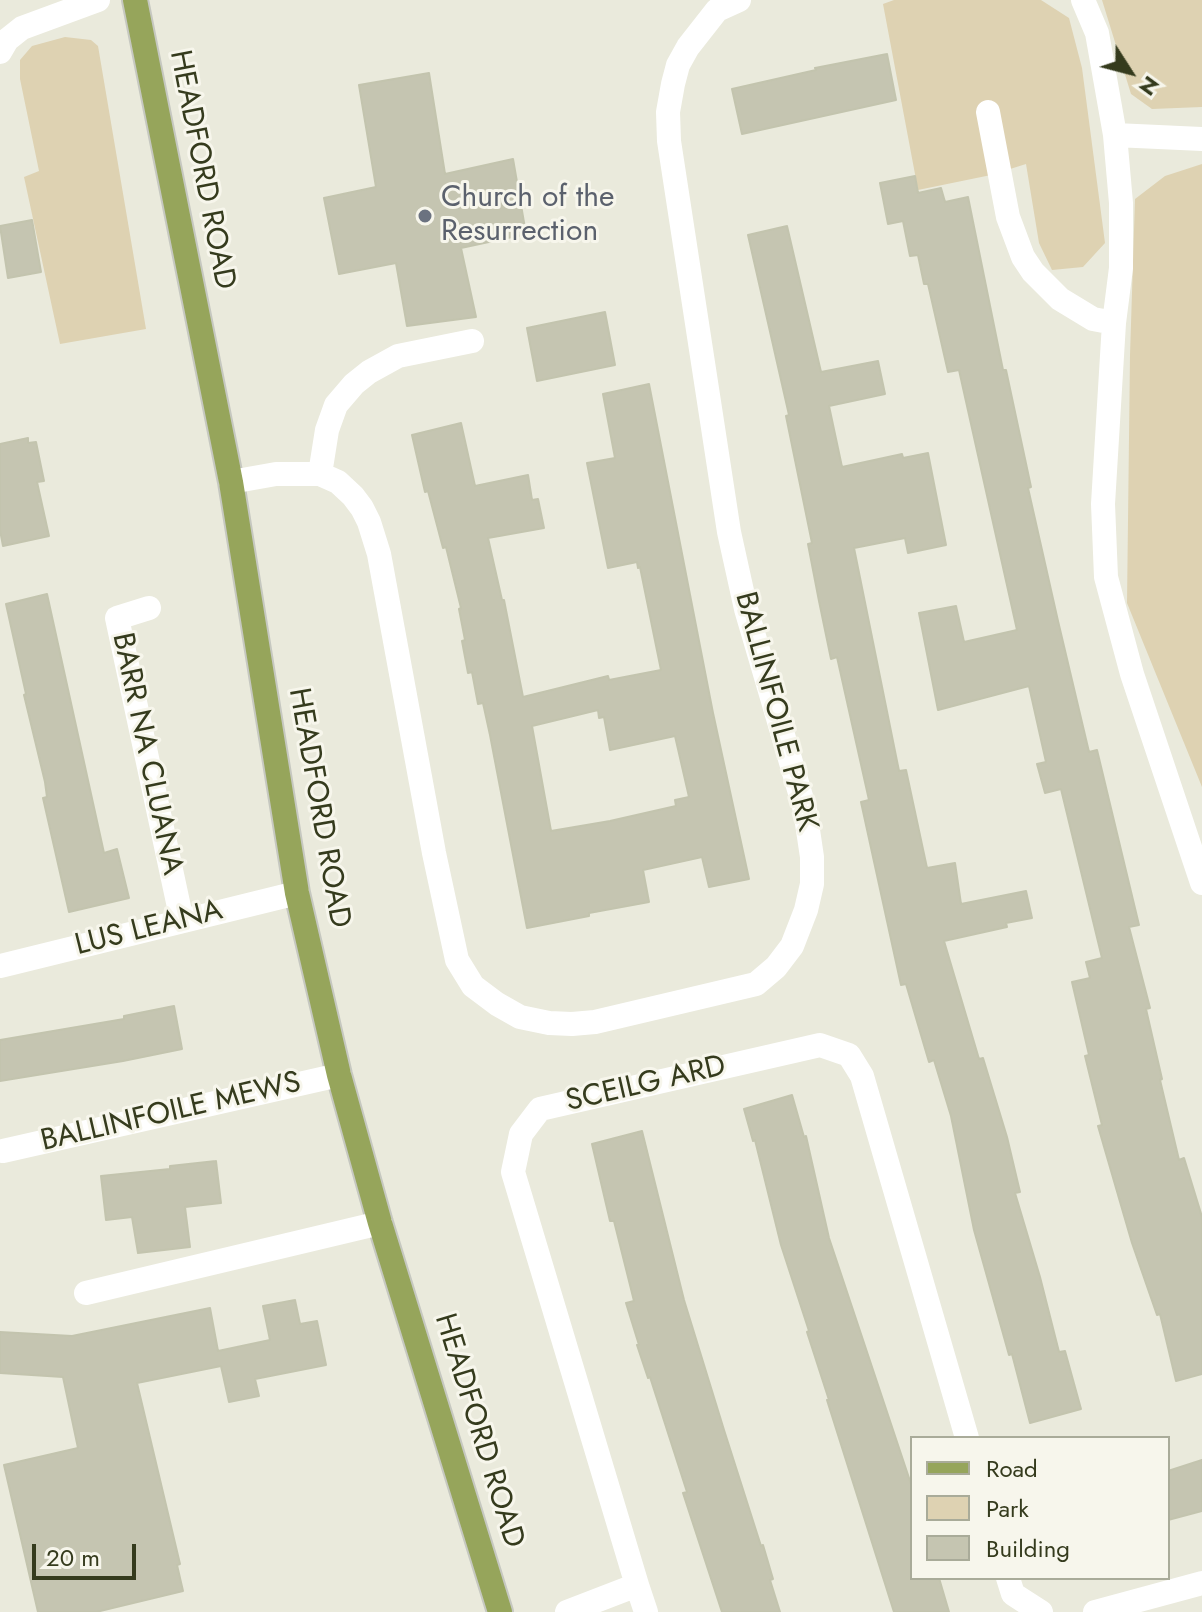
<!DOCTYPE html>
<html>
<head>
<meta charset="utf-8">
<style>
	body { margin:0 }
	#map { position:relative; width:1202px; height:1612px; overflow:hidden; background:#eaeadc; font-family:Jost,sans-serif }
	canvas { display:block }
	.legend { position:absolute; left:910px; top:1436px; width:260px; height:144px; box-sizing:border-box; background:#f7f6ec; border:2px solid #a9ab99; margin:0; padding:10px 14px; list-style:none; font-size:24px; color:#353b1d }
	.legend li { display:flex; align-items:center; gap:16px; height:40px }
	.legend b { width:40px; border:2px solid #a9ab99 }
	.north { position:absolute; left:1090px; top:32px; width:80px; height:80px; -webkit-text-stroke:6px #f7f6ec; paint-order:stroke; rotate:126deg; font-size:22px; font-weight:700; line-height:32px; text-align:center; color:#353b1d }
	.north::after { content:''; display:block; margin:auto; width:28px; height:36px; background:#353b1d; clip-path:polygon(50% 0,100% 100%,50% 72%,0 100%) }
	.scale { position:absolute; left:32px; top:1544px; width:104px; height:36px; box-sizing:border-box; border:4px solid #353b1d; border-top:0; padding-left:10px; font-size:24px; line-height:28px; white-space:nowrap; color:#353b1d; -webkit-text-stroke:6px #f7f6ec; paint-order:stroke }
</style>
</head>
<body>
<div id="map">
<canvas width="1202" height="1612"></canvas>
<ul class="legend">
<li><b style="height:10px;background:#96a55b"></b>Road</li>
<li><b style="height:22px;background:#ded2b2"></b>Park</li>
<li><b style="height:22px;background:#c5c5b1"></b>Building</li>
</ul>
<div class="north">N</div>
<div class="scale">20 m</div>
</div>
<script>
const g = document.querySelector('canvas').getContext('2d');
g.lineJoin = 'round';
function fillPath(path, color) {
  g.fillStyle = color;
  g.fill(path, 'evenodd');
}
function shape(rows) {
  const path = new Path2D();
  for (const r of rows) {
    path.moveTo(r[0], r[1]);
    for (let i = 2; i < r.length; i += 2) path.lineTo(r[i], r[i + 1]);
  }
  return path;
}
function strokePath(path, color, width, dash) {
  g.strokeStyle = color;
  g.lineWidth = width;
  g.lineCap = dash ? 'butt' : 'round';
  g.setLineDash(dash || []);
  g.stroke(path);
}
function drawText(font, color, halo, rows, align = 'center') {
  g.font = font + ' Jost,sans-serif';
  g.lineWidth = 6;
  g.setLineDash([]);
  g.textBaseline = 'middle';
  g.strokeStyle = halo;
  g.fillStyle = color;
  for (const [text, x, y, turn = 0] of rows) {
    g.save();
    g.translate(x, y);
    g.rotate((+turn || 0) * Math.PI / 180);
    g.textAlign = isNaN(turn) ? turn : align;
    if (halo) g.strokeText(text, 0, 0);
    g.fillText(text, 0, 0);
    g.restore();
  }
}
const green = shape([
	[894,0,1041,0,1069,18,1082,68,1105,243,1083,267,1052,270,1039,243,1026,164,991,175,918,190,883,4],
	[1102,0,1202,0,1202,107,1152,109,1131,94],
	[65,37,91,40,98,46,146,329,60,344,24,177,39,171,20,79,20,60,32,46],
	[1202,164,1202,787,1127,603,1130,355,1135,199,1165,176]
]);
const building = shape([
	[887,54,896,100,742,134,732,89,816,70,815,68,887,54],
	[429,73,445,174,513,159,526,234,461,248,476,317,407,326,396,263,339,274,324,198,376,187,359,85,429,73],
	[915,176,918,193,941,188,945,202,968,197,1003,370,1006,370,1031,487,1028,488,1058,621,1089,752,1097,750,1139,925,1129,927,1150,1008,1146,1009,1162,1079,1160,1080,1179,1160,1184,1158,1202,1217,1202,1374,1176,1381,1160,1314,1157,1315,1132,1243,1098,1126,1102,1125,1085,1056,1089,1055,1072,982,1090,978,1086,962,1102,958,1061,789,1045,793,1037,764,1046,762,1029,686,938,710,919,613,956,606,964,642,1017,630,959,370,948,372,928,284,924,284,918,255,910,256,903,221,888,224,880,183,915,176],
	[32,220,41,272,8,278,0,226,32,220],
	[787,226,821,372,878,361,885,394,829,406,842,467,902,454,903,458,928,453,946,545,908,553,905,538,854,548,899,771,906,770,927,868,955,863,961,904,1026,891,1032,918,1006,923,1007,927,944,941,979,1059,983,1058,1007,1137,1020,1192,1015,1193,1040,1277,1059,1352,1065,1351,1081,1409,1030,1423,1012,1354,1009,1355,974,1230,951,1116,934,1060,929,1062,906,984,901,985,861,802,869,800,837,657,831,659,819,601,808,544,812,543,786,416,789,415,748,235,787,226],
	[605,312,615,365,537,381,527,328,605,312],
	[649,384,713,713,749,879,709,887,702,857,643,870,649,902,589,913,589,916,527,928,490,735,483,703,478,704,472,672,468,673,462,641,465,640,459,609,461,608,446,547,443,548,428,491,425,492,412,435,461,423,475,486,528,475,532,500,538,499,544,528,488,538,502,600,504,600,523,697,608,676,609,680,661,670,640,567,638,568,637,562,608,568,587,463,615,458,603,394,649,384],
	[598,710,599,718,604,717,610,750,675,736,689,797,675,800,676,806,610,821,551,831,532,726,598,710],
	[28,438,28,443,36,442,44,481,37,482,49,536,3,546,0,530,0,444,28,438],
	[47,594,104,853,117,849,129,898,69,912,43,798,47,797,45,782,24,695,26,694,6,604,47,594],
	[174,1006,182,1049,123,1061,0,1081,0,1040,124,1019,124,1016,174,1006],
	[792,1095,804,1137,806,1136,829,1238,912,1487,912,1578,939,1578,949,1612,894,1612,827,1400,829,1400,807,1332,809,1331,781,1245,755,1140,753,1141,744,1109,792,1095],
	[642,1131,684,1300,724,1430,761,1546,763,1545,773,1579,770,1580,780,1612,722,1612,683,1493,687,1492,650,1377,648,1378,637,1345,639,1345,626,1303,634,1301,614,1221,610,1221,592,1144,642,1131],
	[216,1161,221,1203,185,1207,190,1247,138,1253,132,1217,106,1220,101,1176,170,1169,170,1166,216,1161],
	[295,1300,300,1324,317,1321,326,1365,255,1379,259,1396,229,1402,221,1366,137,1383,180,1564,177,1565,183,1591,96,1612,38,1612,4,1465,78,1448,63,1377,0,1373,0,1332,72,1336,210,1308,218,1351,270,1340,263,1306,295,1300],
	[1202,1460,1202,1511,1168,1520,1168,1471,1202,1460]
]);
const minor = shape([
	[1083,0,1097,33,1115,135,1121,203,1121,268,1114,323,1103,504,1106,577,1132,674,1202,883],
	[0,52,7,40,22,28,98,0],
	[988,112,1008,217,1023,257,1033,272,1060,299,1093,319,1114,323],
	[1115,135,1202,139],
	[320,474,327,430,336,405,354,384,369,372,398,356,472,341],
	[231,482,276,474,320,474,338,482,353,496,362,508,369,522,379,554,434,853,457,960,473,986,497,1004,520,1017,549,1023,572,1024,595,1022,756,984,776,967,792,946,806,910,812,884,812,857,805,810,746,609,729,532,669,141,668,112,673,84,678,65,688,47,717,10,739,0],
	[149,608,117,618,182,921],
	[0,966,297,893],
	[3,1151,339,1075],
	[86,1293,380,1223],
	[1008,1578,1013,1594,1041,1612],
	[637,1585,646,1612],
	[567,1612,637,1585,513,1172,521,1134,540,1109,820,1045,849,1055,862,1076,967,1438],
	[1095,1612,1202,1583]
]);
const major = shape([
	[135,0,231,482,297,893,339,1075,380,1223,500,1612]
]);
const markers = [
	[425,216,8,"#6b7280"]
];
const streetNames = [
	["HEADFORD ROAD",201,170,79],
	["BALLINFOILE PARK",775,712,75],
	["BARR NA CLUANA",146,754,78],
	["HEADFORD ROAD",318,808,80],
	["LUS LEANA",149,929,-14],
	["SCEILG ARD",646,1085,-13],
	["BALLINFOILE MEWS",171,1113,-13],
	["HEADFORD ROAD",478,1431,73]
];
const worshipNames = [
	["Church of the",441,199],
	["Resurrection",441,233]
];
fillPath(green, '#ded2b2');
fillPath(building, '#c5c5b1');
strokePath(building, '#c3c4ae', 2);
strokePath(major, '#c6c8c0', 28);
strokePath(minor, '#fff', 24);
strokePath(major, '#96a55b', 24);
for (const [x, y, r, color] of markers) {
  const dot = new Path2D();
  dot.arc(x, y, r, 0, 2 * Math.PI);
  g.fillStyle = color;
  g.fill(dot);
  strokePath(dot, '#f7f6ec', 3);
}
drawText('30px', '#353b1d', '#f7f6ec', streetNames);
drawText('30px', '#5b616d', '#f7f6ec', worshipNames, 'left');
</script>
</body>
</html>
